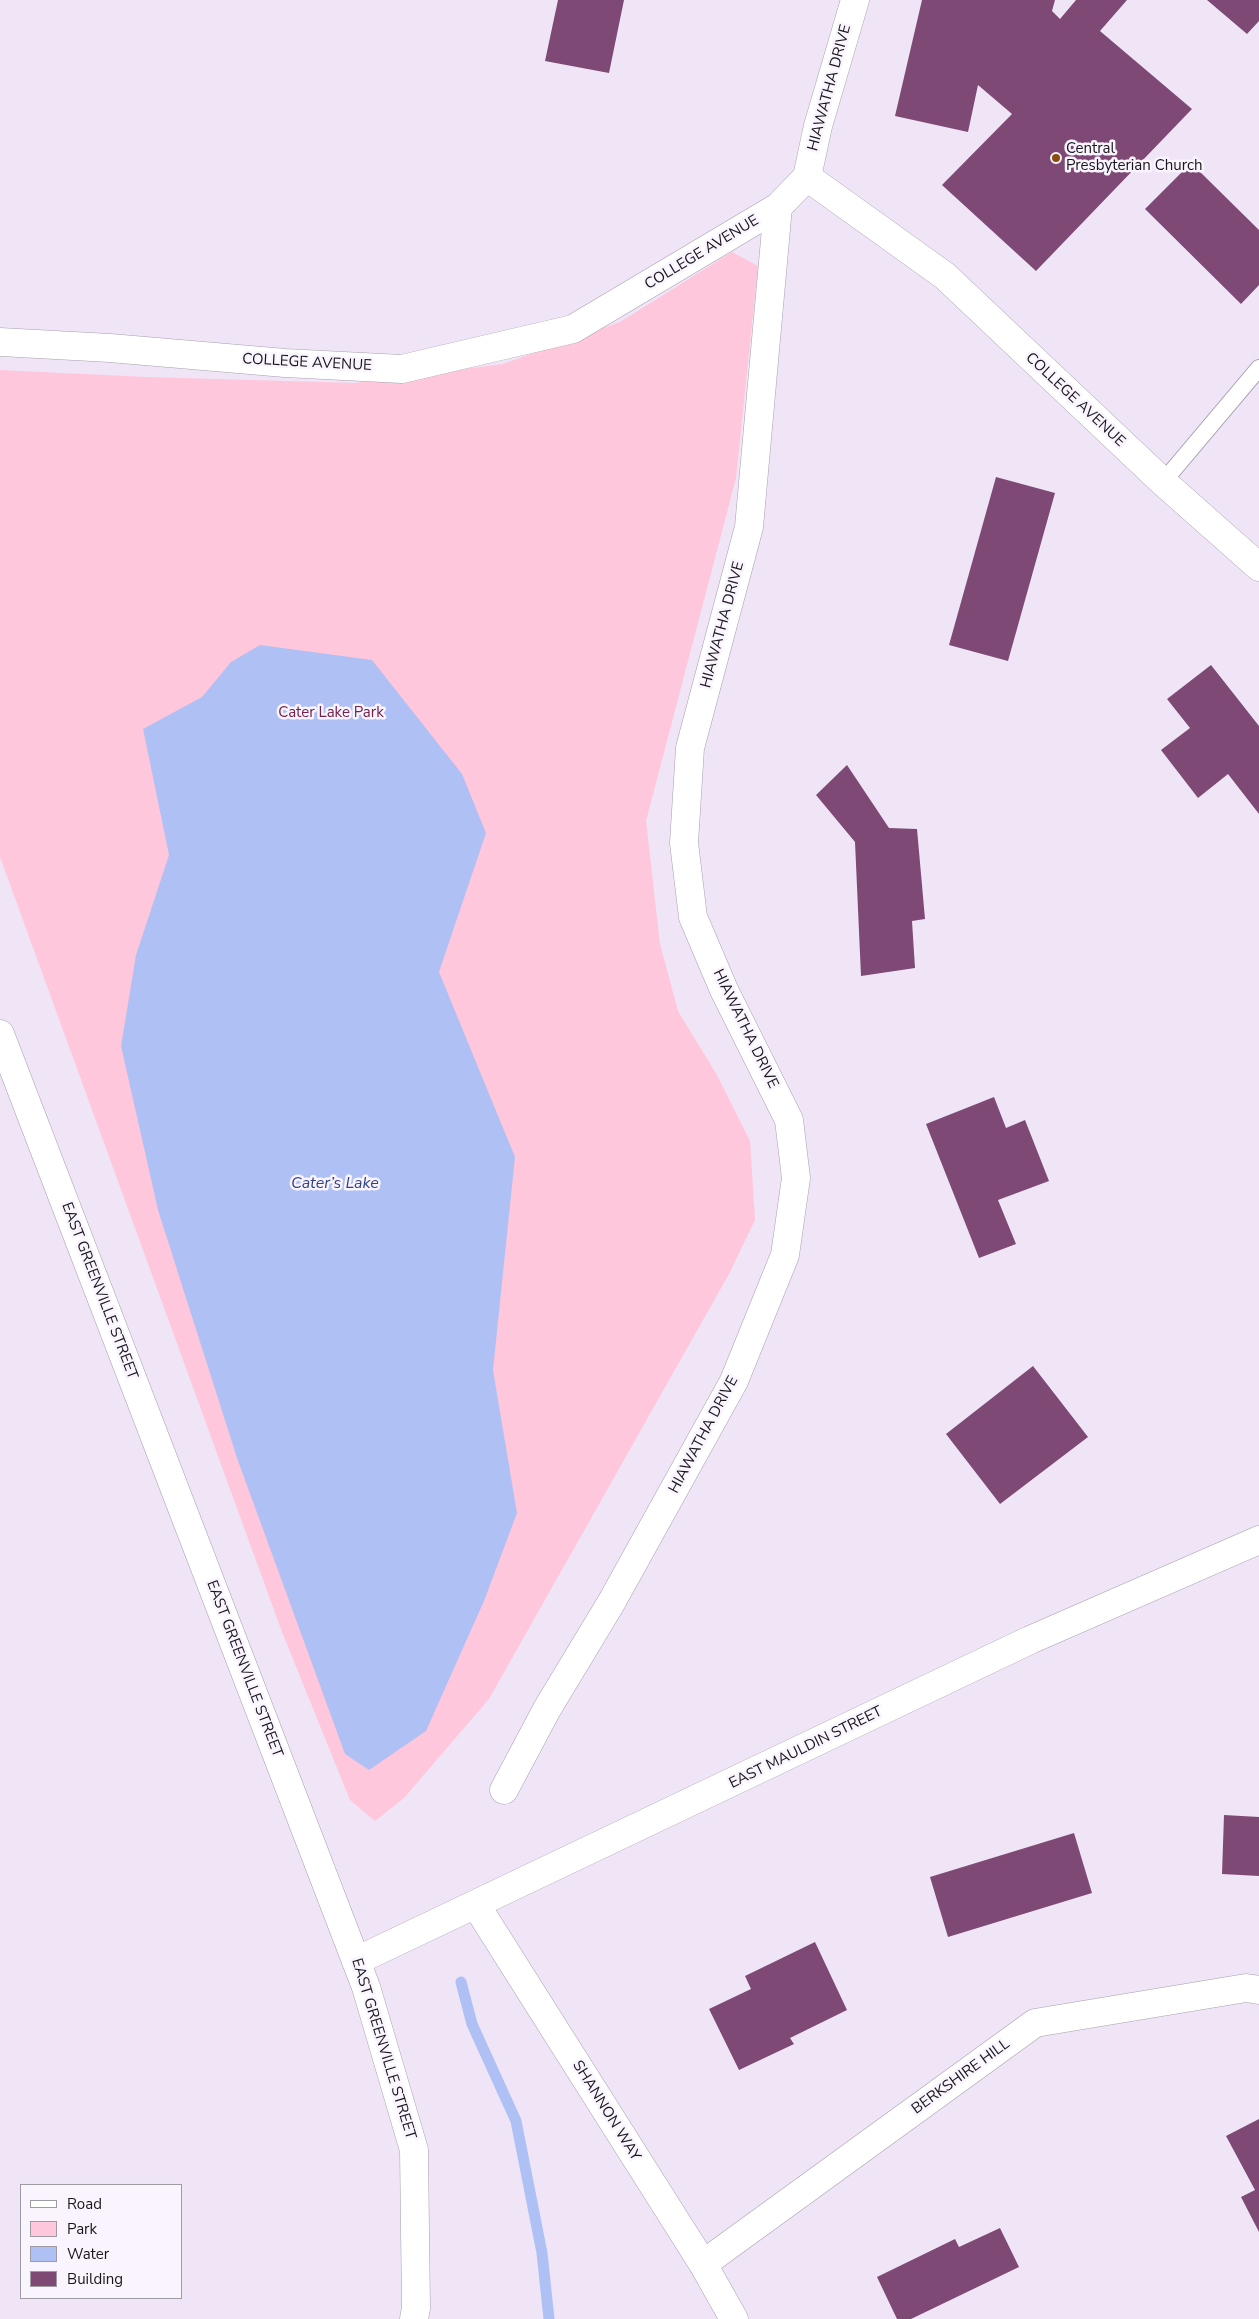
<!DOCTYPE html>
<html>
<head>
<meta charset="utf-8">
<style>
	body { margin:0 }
	#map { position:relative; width:1259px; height:2319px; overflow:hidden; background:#efe5f6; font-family:"Nunito Sans",sans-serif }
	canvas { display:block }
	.legend { position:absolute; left:20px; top:2184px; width:162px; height:115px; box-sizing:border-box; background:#faf4fe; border:1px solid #a09ba3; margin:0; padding:6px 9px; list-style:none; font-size:15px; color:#19161b }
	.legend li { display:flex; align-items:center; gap:10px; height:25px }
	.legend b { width:25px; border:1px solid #a09ba3 }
</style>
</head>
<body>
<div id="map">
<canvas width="1259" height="2319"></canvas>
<ul class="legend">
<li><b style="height:6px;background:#fff"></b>Road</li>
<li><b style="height:14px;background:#ffc7db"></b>Park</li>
<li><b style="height:14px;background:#afc1f4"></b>Water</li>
<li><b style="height:14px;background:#7e4974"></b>Building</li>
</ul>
</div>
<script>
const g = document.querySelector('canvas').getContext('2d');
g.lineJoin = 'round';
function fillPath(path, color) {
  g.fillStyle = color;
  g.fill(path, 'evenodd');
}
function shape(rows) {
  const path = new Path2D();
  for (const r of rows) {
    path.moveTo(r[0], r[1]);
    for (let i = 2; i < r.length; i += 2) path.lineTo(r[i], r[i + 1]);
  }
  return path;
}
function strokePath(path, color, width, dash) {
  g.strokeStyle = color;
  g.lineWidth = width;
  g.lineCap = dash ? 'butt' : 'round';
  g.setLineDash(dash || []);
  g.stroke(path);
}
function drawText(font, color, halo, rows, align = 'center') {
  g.font = font + ' "Nunito Sans",sans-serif';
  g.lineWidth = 5;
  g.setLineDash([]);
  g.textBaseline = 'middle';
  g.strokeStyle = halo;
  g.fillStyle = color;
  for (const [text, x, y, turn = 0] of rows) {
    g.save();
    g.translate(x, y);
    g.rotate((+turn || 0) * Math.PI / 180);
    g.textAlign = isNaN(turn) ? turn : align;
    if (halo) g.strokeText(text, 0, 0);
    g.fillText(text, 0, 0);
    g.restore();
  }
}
const green = shape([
	[732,252,758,266,736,478,646,821,660,944,678,1011,717,1075,750,1141,755,1220,729,1274,489,1699,404,1798,375,1821,350,1800,282,1632,0,857,0,370,147,377,355,383,503,364,620,322]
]);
const water = shape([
	[260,645,372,660,462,774,486,833,439,972,515,1157,493,1370,517,1513,484,1601,426,1731,369,1770,345,1754,237,1458,158,1210,121,1046,136,955,169,855,143,729,202,697,231,662]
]);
const stream = shape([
	[461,1982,472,2024,516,2121,542,2253,549,2319]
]);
const building = shape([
	[558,0,624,0,609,73,545,61],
	[922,0,1055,0,1052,11,1060,19,1076,0,1127,0,1100,31,1192,109,1036,271,942,185,1012,114,978,85,968,132,895,116],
	[1207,0,1259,0,1259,21,1247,34],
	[1191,163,1259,230,1259,285,1241,304,1145,209],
	[996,477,1055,493,1008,661,949,645],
	[1211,665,1259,726,1259,814,1228,774,1198,798,1161,750,1190,728,1167,699],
	[847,765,889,828,917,829,925,919,912,921,915,968,861,976,855,842,816,795],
	[994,1097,1006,1128,1025,1120,1049,1181,998,1200,1016,1244,979,1258,926,1124],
	[1033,1366,1088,1437,1000,1504,946,1434],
	[1224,1815,1259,1817,1259,1876,1222,1874],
	[1074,1833,1092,1893,948,1937,930,1877],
	[815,1942,847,2010,790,2038,794,2044,739,2070,709,2009,751,1989,745,1976],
	[1259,2119,1259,2232,1241,2197,1255,2190,1226,2136],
	[1000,2228,1019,2267,911,2319,897,2319,877,2277,955,2239,959,2247]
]);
const service = shape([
	[1163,482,1259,368]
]);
const minor = shape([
	[807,177,945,276,1163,482,1259,567],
	[807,177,818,126,855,0],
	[0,342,110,348,285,363,402,369,573,329,778,207,807,177],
	[504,1790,547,1709,611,1603,734,1381,785,1255,796,1178,789,1120,724,990,693,917,684,843,690,748,749,527,778,207],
	[476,1905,703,2264,734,2319],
	[703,2264,1035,2023,1246,1988,1259,1990]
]);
const tertiary = shape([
	[356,1961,1030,1640,1259,1540]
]);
const secondary = shape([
	[0,1034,366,1987,414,2150,416,2308,414,2319]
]);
const markers = [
	[1056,158,5,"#894d0c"]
];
const streetNames = [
	["HIAWATHA DRIVE",830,88,-75],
	["COLLEGE AVENUE",702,253,-31],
	["COLLEGE AVENUE",307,363,3],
	["COLLEGE AVENUE",1075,400,43],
	["HIAWATHA DRIVE",723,625,-75],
	["HIAWATHA DRIVE",745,1029,64],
	["EAST GREENVILLE STREET",99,1291,69],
	["HIAWATHA DRIVE",704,1435,-62],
	["EAST GREENVILLE STREET",244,1669,69],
	["EAST MAULDIN STREET",806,1748,-26],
	["EAST GREENVILLE STREET",383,2049,73],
	["BERKSHIRE HILL",961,2077,-36],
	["SHANNON WAY",606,2111,58]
];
const poiNames = [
	["Central",1066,149],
	["Presbyterian Church",1066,166]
];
const parkNames = [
	["Cater Lake Park",331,713]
];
const waterNames = [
	["Cater’s Lake",335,1184]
];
fillPath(green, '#ffc7db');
fillPath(water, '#afc1f4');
strokePath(stream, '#afc1f4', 11);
fillPath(building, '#7e4974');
strokePath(service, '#a89fae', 18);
strokePath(minor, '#a89fae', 29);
strokePath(tertiary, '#a89fae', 29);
strokePath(secondary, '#a89fae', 29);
strokePath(service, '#fff', 16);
strokePath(minor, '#fff', 28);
strokePath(tertiary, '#fff', 28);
strokePath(secondary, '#fff', 28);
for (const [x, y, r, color] of markers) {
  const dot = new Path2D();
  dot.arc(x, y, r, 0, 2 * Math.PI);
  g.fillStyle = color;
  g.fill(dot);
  strokePath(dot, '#faf4fe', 2);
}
drawText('15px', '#19161b', '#faf4fe', streetNames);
drawText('15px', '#19161b', '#faf4fe', poiNames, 'left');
drawText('15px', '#752148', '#faf4fe', parkNames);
drawText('italic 16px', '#30428b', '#faf4fe', waterNames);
</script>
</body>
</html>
